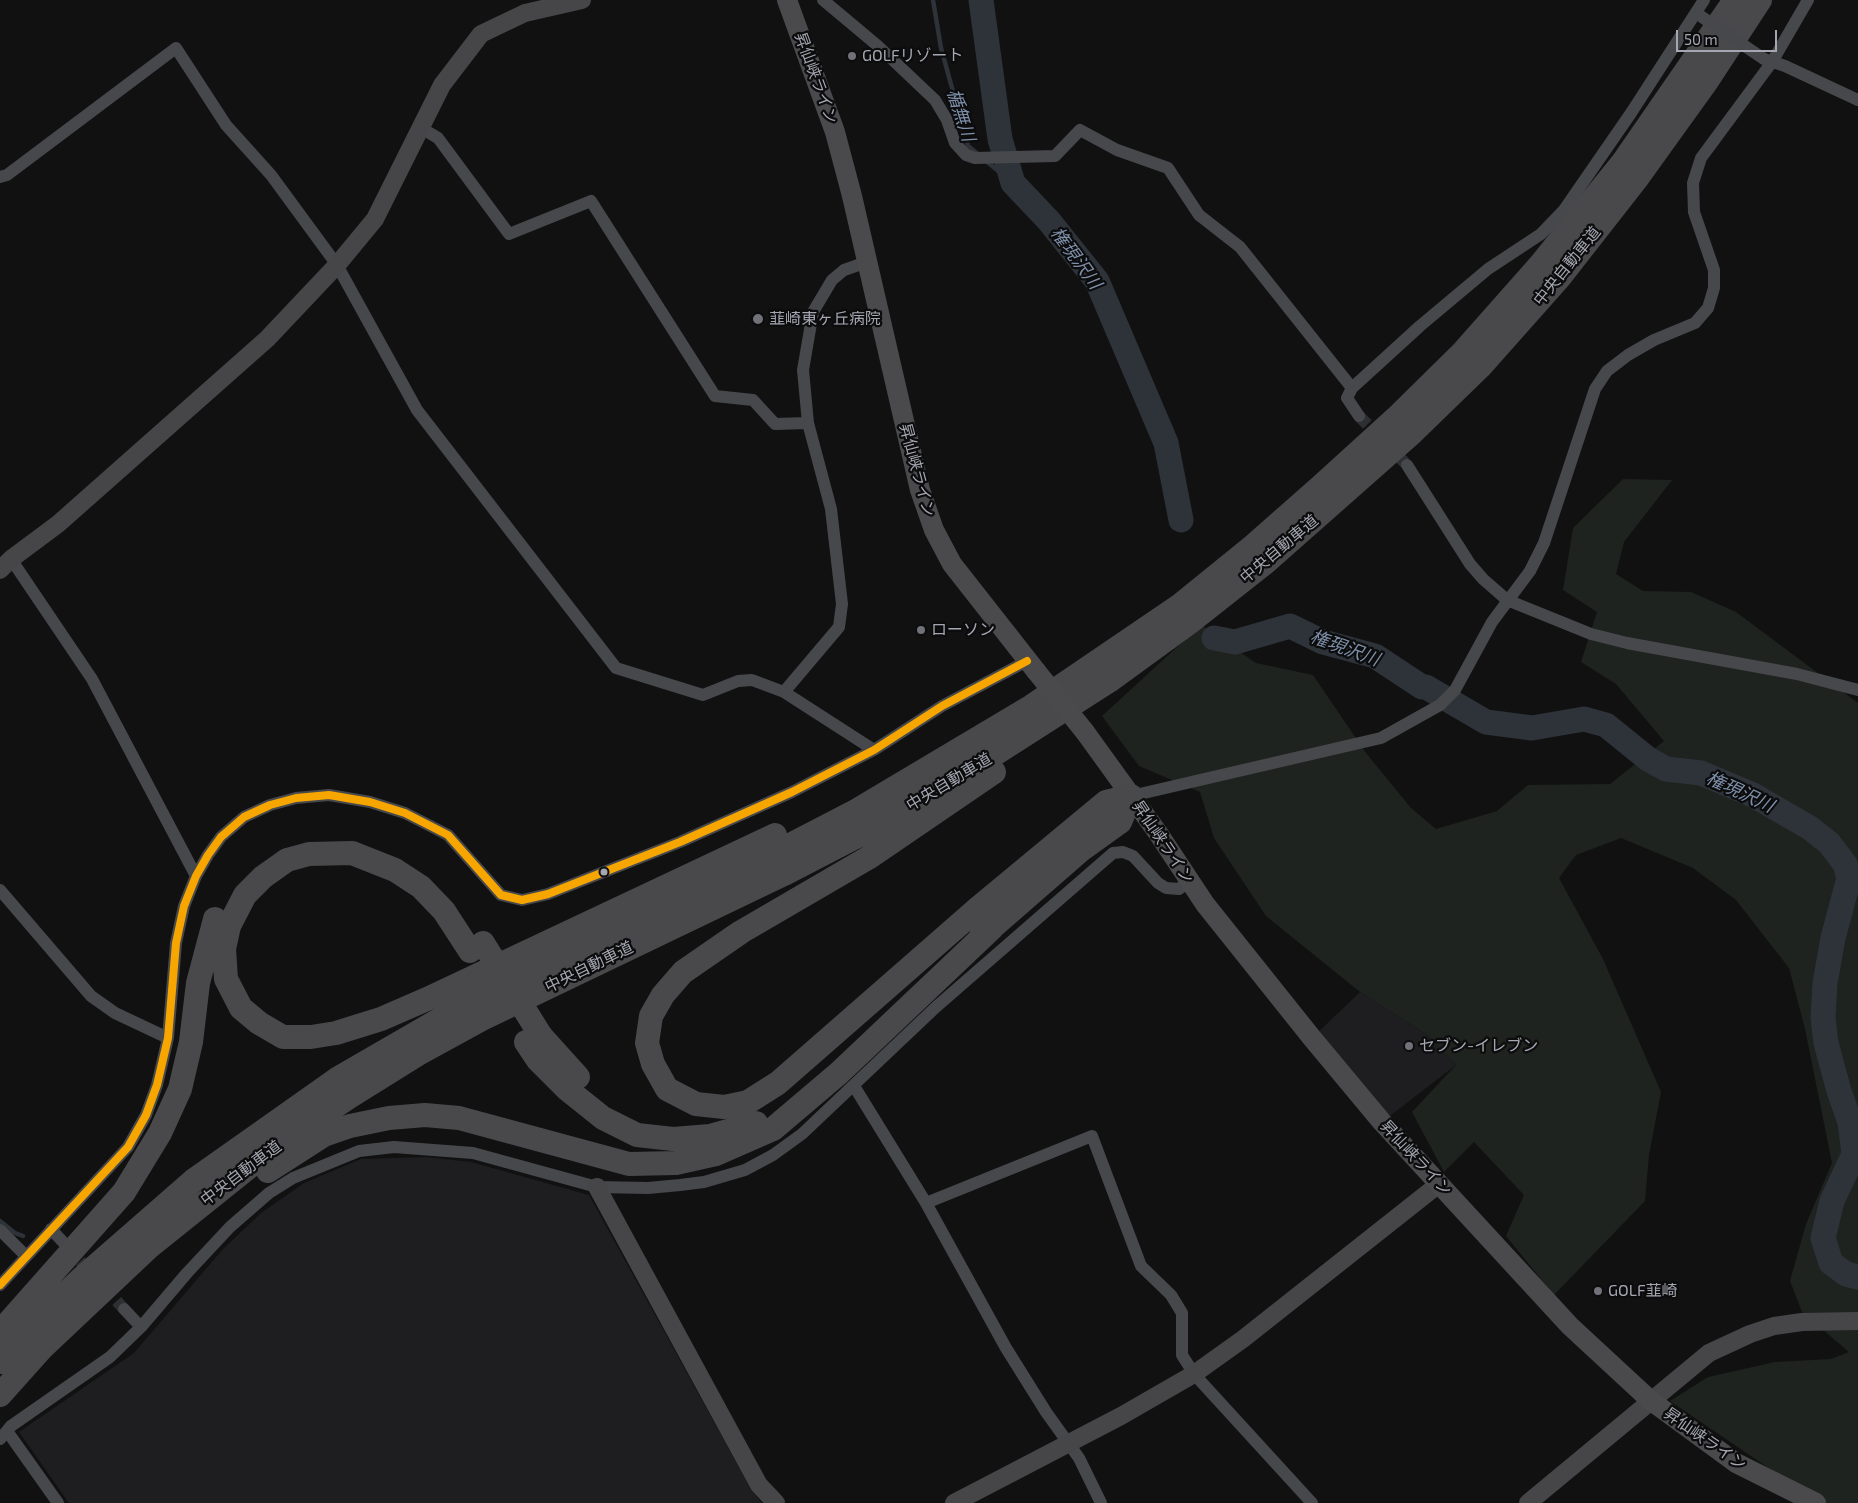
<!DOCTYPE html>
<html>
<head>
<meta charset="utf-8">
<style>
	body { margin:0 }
	#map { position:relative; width:1858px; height:1503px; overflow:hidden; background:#111112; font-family:"Exo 2",sans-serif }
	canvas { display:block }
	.scale { position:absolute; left:1676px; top:30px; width:101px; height:22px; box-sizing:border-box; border:2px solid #a4a6b1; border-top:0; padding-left:6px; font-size:15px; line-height:18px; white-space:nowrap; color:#a4a6b1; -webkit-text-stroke:4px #0c0c0d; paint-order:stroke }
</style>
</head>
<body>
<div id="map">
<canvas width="1858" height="1503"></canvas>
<div class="scale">50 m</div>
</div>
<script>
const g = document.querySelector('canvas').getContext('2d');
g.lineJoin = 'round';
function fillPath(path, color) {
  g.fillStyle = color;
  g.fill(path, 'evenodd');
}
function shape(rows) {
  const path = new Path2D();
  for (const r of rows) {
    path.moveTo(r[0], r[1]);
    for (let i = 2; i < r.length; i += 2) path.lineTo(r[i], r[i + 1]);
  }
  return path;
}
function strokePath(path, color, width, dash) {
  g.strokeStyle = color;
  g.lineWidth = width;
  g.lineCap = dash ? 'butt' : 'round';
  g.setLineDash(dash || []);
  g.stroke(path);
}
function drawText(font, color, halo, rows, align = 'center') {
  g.font = font + ' "Exo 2","Noto Sans JP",sans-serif';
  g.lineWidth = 4.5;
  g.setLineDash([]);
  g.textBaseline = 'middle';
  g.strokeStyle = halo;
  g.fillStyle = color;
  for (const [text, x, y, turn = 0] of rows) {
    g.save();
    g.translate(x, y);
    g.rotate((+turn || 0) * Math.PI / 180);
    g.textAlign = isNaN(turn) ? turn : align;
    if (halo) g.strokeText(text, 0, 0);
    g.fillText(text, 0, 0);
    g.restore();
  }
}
const built = shape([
	[1360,992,1429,1036,1456,1065,1382,1122,1312,1038],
	[426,1157,471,1162,589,1195,752,1491,762,1503,69,1503,19,1432,134,1353,223,1249,261,1213,304,1183,361,1159]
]);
const green = shape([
	[1623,479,1672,480,1624,542,1616,574,1643,591,1691,592,1736,612,1858,703,1858,1503,1820,1503,1670,1401,1708,1377,1775,1362,1831,1359,1849,1352,1802,1312,1790,1281,1806,1224,1832,1163,1805,1029,1789,968,1736,900,1693,868,1621,838,1576,855,1559,878,1603,959,1661,1092,1649,1155,1645,1201,1554,1295,1506,1236,1524,1195,1474,1142,1444,1172,1412,1112,1456,1065,1429,1036,1360,992,1266,916,1214,838,1200,792,1139,766,1102,716,1201,625,1256,663,1313,675,1366,753,1411,808,1436,829,1497,811,1528,785,1610,784,1664,741,1616,684,1581,662,1597,612,1563,590,1573,528]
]);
const stream = shape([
	[933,0,941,48,968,146,978,154],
	[986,161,1013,183],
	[0,1221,15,1233,23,1236]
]);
const river = shape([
	[981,0,1000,139,1013,183,1049,221,1097,281,1166,443,1181,520],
	[1214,638,1235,642,1290,626,1323,642,1375,656,1422,687,1426,687,1486,722,1532,728,1584,719,1606,725,1648,759,1666,769,1701,773,1753,795,1810,828,1829,843,1845,864,1849,878,1833,938,1825,983,1823,1018,1826,1043,1839,1091,1850,1122,1854,1154,1832,1201,1823,1238,1831,1263,1846,1274,1858,1277]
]);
const streetTunnel = shape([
	[1359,416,1407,465],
	[68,1248,124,1309]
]);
const street = shape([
	[823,0,878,46,935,100,947,120,955,143,966,155,975,158,1055,156,1080,130,1117,150,1168,168,1199,215,1240,247,1352,388],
	[1764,59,1785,66,1858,100],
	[421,128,438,138,509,234,591,201,715,396,753,400,775,424,808,423],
	[0,177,7,175,176,48,226,125,271,175,337,265,417,410,616,668,703,695,738,681,752,680,784,692,874,750],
	[1359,416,1347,398,1352,388,1420,326,1488,269,1541,234,1564,210,1631,113,1704,0],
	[1407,465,1470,564,1483,579,1507,600,1591,634,1627,643,1797,674,1858,690],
	[11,559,92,679,196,876],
	[784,692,839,627,842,604,831,509,808,423,803,370,813,312,832,280,844,270,867,262],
	[1131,796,1381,738,1440,705,1455,690,1492,622,1530,571,1544,543,1595,389,1607,371,1628,355,1654,340,1695,323,1708,308,1714,288,1714,270,1694,212,1693,183,1701,158,1772,62,1808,0],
	[0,890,91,996,115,1013,168,1038],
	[854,1086,926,1203,1006,1348,1046,1412,1079,1458,1101,1503],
	[926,1203,1092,1136,1141,1266,1171,1295,1182,1313,1182,1355,1194,1374,1312,1503],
	[51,1229,63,1242],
	[0,1230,26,1256],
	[0,1285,128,1147,146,1115,157,1085,168,1038,176,943,184,906,196,876,208,855,221,837,244,817,270,805,296,798,329,795,370,802,405,813,448,835,501,895,522,900,548,894,680,842,792,792,874,750,942,706,1027,661],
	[124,1309,141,1327,187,1273,230,1227,269,1193,293,1178,359,1151,394,1147,473,1153,597,1187,648,1188,680,1185,704,1182,745,1170,773,1155,802,1134,936,1007,1113,853,1123,852,1133,856,1158,883,1166,888,1179,889,1189,881],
	[7,1431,58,1503],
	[0,1439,11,1426,110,1357,141,1327]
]);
const secondary = shape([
	[0,570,11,559,58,524,267,339,337,265,375,219,442,85,481,34,525,13,582,0],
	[597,1187,759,1485,776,1503],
	[954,1503,1121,1416,1194,1374,1243,1339,1439,1184],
	[1528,1503,1709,1353,1750,1334,1774,1326,1802,1322,1858,1321]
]);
const primary = shape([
	[787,0,835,132,852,196,920,490,934,530,952,564,1036,671],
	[1085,732,1158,833,1205,904,1312,1038,1382,1122,1570,1326,1650,1400,1736,1463,1816,1503]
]);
const highway = shape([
	[994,772,868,858,741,932,683,972,663,995,651,1016,647,1043,653,1064,667,1089,696,1104,724,1107,748,1102,778,1083,977,909,1106,802,1131,796],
	[980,938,1081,850,1120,822,1131,796],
	[470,951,444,911,421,887,395,870,352,853,309,854,287,860,263,877,245,895,229,926,224,949,226,979,241,1008,259,1023,283,1037,311,1037,336,1033,381,1019,427,999,775,835],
	[541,1036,578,1077],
	[526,1042,538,1060,568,1090,603,1118,637,1135,673,1139,710,1136,756,1123],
	[268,1171,324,1135,350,1126,389,1118,425,1115,459,1118,629,1164,676,1163,716,1154,773,1129,839,1073,992,928],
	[0,1332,124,1192,160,1133,180,1089,191,1042,198,983,215,919],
	[0,1362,28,1330,83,1277,194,1180,337,1079,472,1001,773,854,854,812,1032,706,1179,606,1253,546,1320,487,1396,418,1463,352,1540,265,1623,162,1735,0],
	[0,1395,42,1348,148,1248,269,1151,349,1097,418,1054,482,1019,784,874,865,832,995,754,1109,681,1190,622,1266,562,1412,433,1480,367,1559,278,1638,177,1707,81,1760,0]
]);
const streetBridge = shape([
	[1699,15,1764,59]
]);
const primaryBridge = shape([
	[1036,671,1085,732]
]);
const highwayBridge = shape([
	[483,943,541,1036]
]);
const bus1 = shape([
	[0,1285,128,1147,146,1115,157,1085,168,1038,176,943,184,906,196,876,208,855,221,837,244,817,270,805,296,798,329,795,370,802,405,813,448,835,501,895,522,900,548,894,680,842,792,792,874,750,942,706,1027,661]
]);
const markers = [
	[852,56,5,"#717279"],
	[758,319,6,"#717279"],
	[921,630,5,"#717279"],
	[604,872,4.5,"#a4a6b1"],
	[1409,1046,5,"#717279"],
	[1598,1291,5,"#717279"]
];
const poiNames = [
	["GOLFリゾート",862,56],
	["韮崎東ヶ丘病院",769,319],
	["ローソン",931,630],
	["セブン-イレブン",1419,1046],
	["GOLF韮崎",1608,1291]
];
const streetNames = [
	["昇仙峡ライン",816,78,70],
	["中央自動車道",1567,266,-51],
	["昇仙峡ライン",917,470,75],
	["中央自動車道",1279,549,-40],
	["中央自動車道",949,782,-31],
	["昇仙峡ライン",1163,842,56],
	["中央自動車道",589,967,-26],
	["昇仙峡ライン",1416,1158,47],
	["中央自動車道",241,1173,-37],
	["昇仙峡ライン",1705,1439,35]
];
const waterNames = [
	["楯無川",961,115,72],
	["権現沢川",1076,258,54],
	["権現沢川",1345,648,20],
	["権現沢川",1740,792,25]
];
fillPath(built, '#1e1e20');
fillPath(green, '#1e231f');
strokePath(stream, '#2d3339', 4.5);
strokePath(river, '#2d3339', 25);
strokePath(streetTunnel, '#2e2f32', 12, [12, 6]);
strokePath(street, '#47484b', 12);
strokePath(secondary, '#464648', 18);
strokePath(primary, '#4a4a4d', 20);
strokePath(highway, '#49494c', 24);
strokePath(streetBridge, '#47484b', 12);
strokePath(primaryBridge, '#4a4a4d', 20);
strokePath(highwayBridge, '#49494c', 24);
strokePath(bus1, '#f7a600', 8);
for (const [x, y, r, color] of markers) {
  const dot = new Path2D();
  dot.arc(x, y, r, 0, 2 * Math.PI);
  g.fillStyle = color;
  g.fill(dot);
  strokePath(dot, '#0c0c0d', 2);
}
drawText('16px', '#a4a6b1', '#0c0c0d', poiNames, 'left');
drawText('16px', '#a4a6b1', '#0c0c0d', streetNames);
drawText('italic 18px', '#7e8fa9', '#0c0c0d', waterNames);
</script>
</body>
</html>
